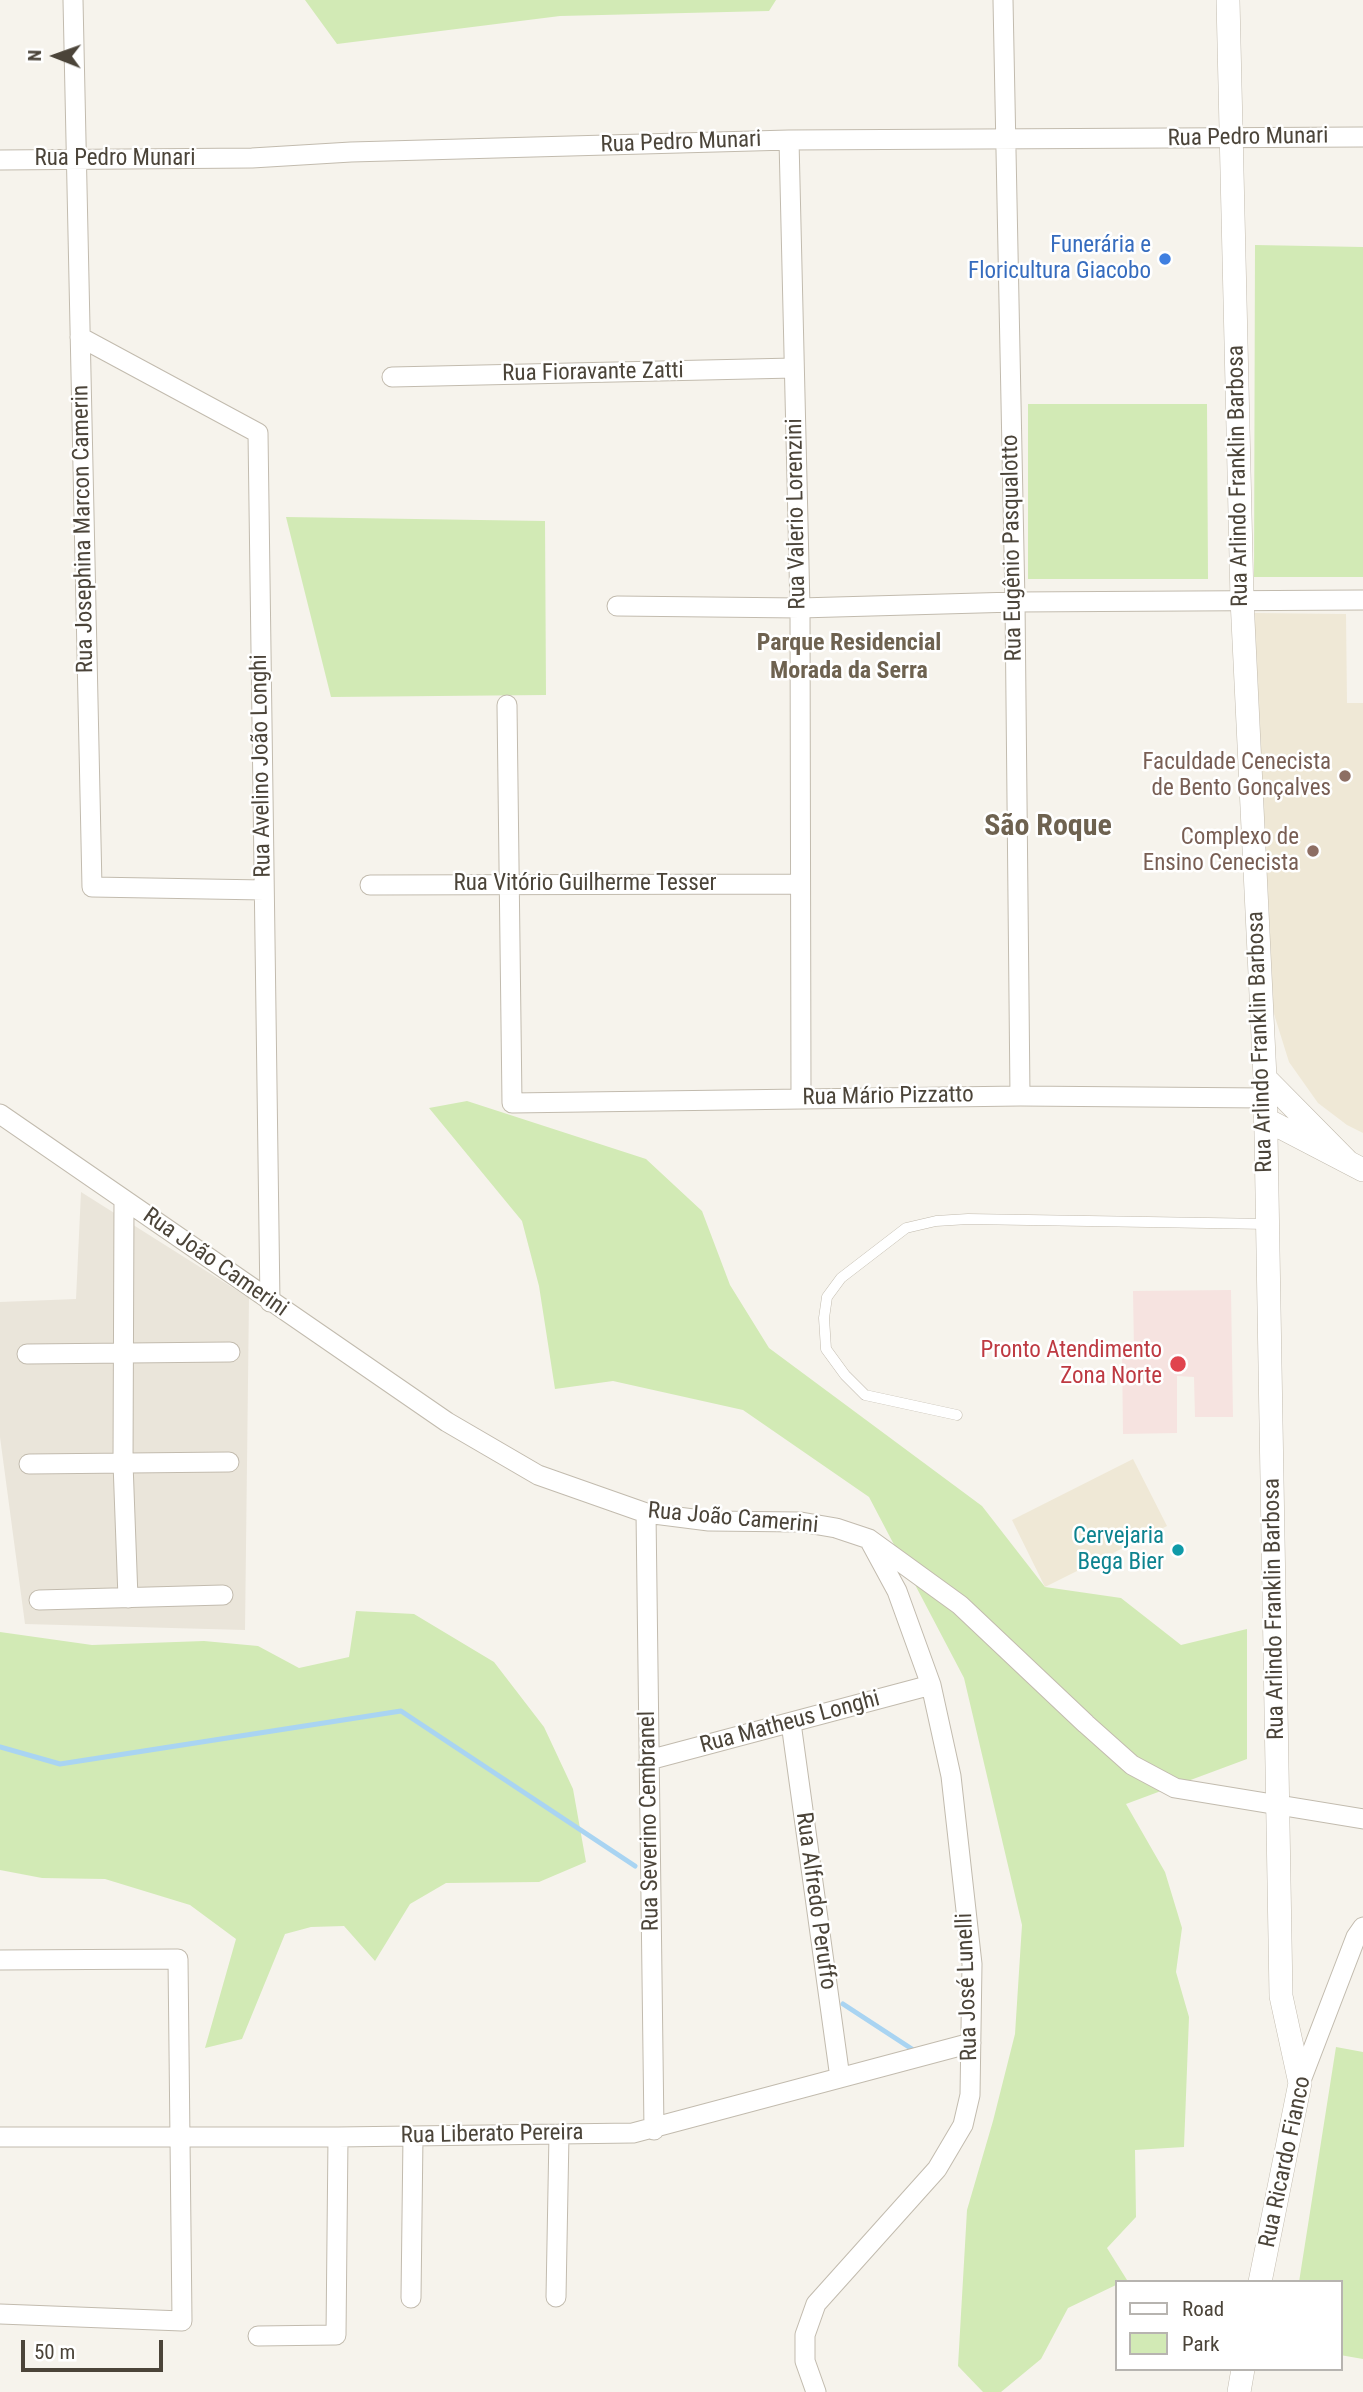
<!DOCTYPE html>
<html>
<head>
<meta charset="utf-8">
<style>
	body { margin:0 }
	#map { position:relative; width:1363px; height:2392px; overflow:hidden; background:#f6f3ec; font-family:"Roboto Condensed",sans-serif }
	canvas { display:block }
	.legend { position:absolute; left:1115px; top:2280px; width:228px; height:91px; box-sizing:border-box; background:#fff; border:2px solid #b7b4b0; margin:0; padding:9px 12px; list-style:none; font-size:21px; color:#4b4439 }
	.legend li { display:flex; align-items:center; gap:14px; height:35px }
	.legend b { width:35px; border:2px solid #b7b4b0 }
	.north { position:absolute; left:21px; top:21px; width:70px; height:70px; -webkit-text-stroke:5px #fff; paint-order:stroke; rotate:271deg; font-size:19px; font-weight:700; line-height:28px; text-align:center; color:#4b4439 }
	.north::after { content:''; display:block; margin:auto; width:24px; height:32px; background:#4b4439; clip-path:polygon(50% 0,100% 100%,50% 72%,0 100%) }
	.scale { position:absolute; left:21px; top:2340px; width:142px; height:32px; box-sizing:border-box; border:4px solid #4b4439; border-top:0; padding-left:9px; font-size:21px; line-height:24px; white-space:nowrap; color:#4b4439; -webkit-text-stroke:5px #fff; paint-order:stroke }
</style>
</head>
<body>
<div id="map">
<canvas width="1363" height="2392"></canvas>
<ul class="legend">
<li><b style="height:9px;background:#fff"></b>Road</li>
<li><b style="height:19px;background:#d2eab5"></b>Park</li>
</ul>
<div class="north">N</div>
<div class="scale">50 m</div>
</div>
<script>
const g = document.querySelector('canvas').getContext('2d');
g.lineJoin = 'round';
function fillPath(path, color) {
  g.fillStyle = color;
  g.fill(path, 'evenodd');
}
function shape(rows) {
  const path = new Path2D();
  for (const r of rows) {
    path.moveTo(r[0], r[1]);
    for (let i = 2; i < r.length; i += 2) path.lineTo(r[i], r[i + 1]);
  }
  return path;
}
function strokePath(path, color, width, dash) {
  g.strokeStyle = color;
  g.lineWidth = width;
  g.lineCap = dash ? 'butt' : 'round';
  g.setLineDash(dash || []);
  g.stroke(path);
}
function drawText(font, color, halo, rows, align = 'center') {
  g.font = font + ' "Roboto Condensed",sans-serif';
  g.lineWidth = 5;
  g.setLineDash([]);
  g.textBaseline = 'middle';
  g.strokeStyle = halo;
  g.fillStyle = color;
  for (const [text, x, y, turn = 0] of rows) {
    g.save();
    g.translate(x, y);
    g.rotate((+turn || 0) * Math.PI / 180);
    g.textAlign = isNaN(turn) ? turn : align;
    if (halo) g.strokeText(text, 0, 0);
    g.fillText(text, 0, 0);
    g.restore();
  }
}
const residential = shape([
	[81,1192,249,1298,245,1630,25,1624,0,1437,0,1302,76,1299]
]);
const education = shape([
	[1254,613,1346,614,1347,703,1363,703,1363,1133,1347,1125,1318,1103,1289,1062,1269,998],
	[1133,1459,1167,1526,1045,1587,1012,1520]
]);
const medical = shape([
	[1231,1290,1233,1417,1195,1417,1194,1377,1177,1376,1177,1433,1123,1434,1122,1351,1134,1351,1133,1291]
]);
const green = shape([
	[305,0,776,0,769,11,560,16,337,44],
	[1255,245,1363,247,1363,577,1254,577],
	[1028,404,1207,404,1208,579,1028,579],
	[286,517,545,521,546,695,331,697],
	[467,1101,646,1159,702,1211,730,1285,769,1348,982,1506,1045,1587,1121,1598,1181,1645,1247,1629,1247,1759,1126,1804,1165,1872,1182,1928,1176,1972,1189,2017,1184,2147,1135,2150,1136,2217,1107,2248,1127,2280,1116,2282,1116,2285,1068,2308,1041,2359,1001,2392,983,2392,958,2366,967,2210,993,2121,1015,2034,1022,1925,964,1678,869,1497,743,1410,613,1381,555,1389,539,1286,522,1221,429,1108],
	[356,1611,414,1614,494,1662,544,1727,573,1789,586,1862,539,1882,446,1883,410,1904,375,1961,344,1926,311,1927,285,1934,242,2039,205,2048,236,1939,190,1905,105,1879,42,1878,0,1870,0,1632,92,1645,204,1641,258,1646,299,1668,349,1657],
	[1336,2047,1363,2052,1363,2359,1340,2355,1340,2282,1299,2282]
]);
const stream = shape([
	[0,1747,60,1764,401,1711,635,1866],
	[843,2004,915,2051]
]);
const service = shape([
	[957,1415,865,1395,845,1375,826,1349,824,1318,827,1297,841,1278,906,1228,936,1221,968,1219,1268,1224]
]);
const minor = shape([
	[73,0,92,887,264,890],
	[1003,0,1015,602,1020,1096],
	[789,140,800,608,801,1098],
	[0,160,252,158,351,152,789,140,1363,137],
	[80,337,258,433,270,1302],
	[392,377,794,368],
	[617,606,800,608,1015,602,1363,600],
	[507,705,512,1103,1020,1096,1265,1098],
	[370,885,800,884],
	[0,1114,447,1422,538,1475,646,1513,709,1521,801,1522,836,1528,869,1539,960,1605,1086,1724,1132,1765,1175,1788,1363,1819],
	[124,1200,123,1463,128,1598],
	[27,1354,230,1352],
	[29,1464,229,1462],
	[646,1513,654,2130],
	[39,1600,223,1595],
	[791,1723,840,2078],
	[649,1760,931,1685],
	[0,1960,178,1959,182,2321,0,2314],
	[1300,2083,1356,1937,1363,1927],
	[0,2137,338,2137,633,2133,971,2043],
	[556,2297,559,2134],
	[411,2298,413,2136],
	[258,2336,336,2335,338,2137],
	[816,2392,805,2361,805,2335,816,2304,937,2169,963,2125,970,2095,972,1964,951,1776,931,1685,897,1591,871,1543]
]);
const tertiary = shape([
	[1228,0,1242,599,1265,1078,1281,1996,1300,2083,1260,2282],
	[1265,1078,1348,1162],
	[1265,1119,1363,1170],
	[1239,2392,1243,2369]
]);
const markers = [
	[1165,259,7,"#3f7fe0"],
	[1345,776,7,"#8d6e63"],
	[1313,851,7,"#8d6e63"],
	[1178,1364,9,"#e0444e"],
	[1178,1550,7,"#0f9aa8"]
];
const streetNames = [
	["Rua Pedro Munari",1248,138,-1],
	["Rua Pedro Munari",681,143,-2],
	["Rua Pedro Munari",115,159],
	["Rua Fioravante Zatti",593,373,-1],
	["Rua Arlindo Franklin Barbosa",1239,476,-91],
	["Rua Valerio Lorenzini",797,514,-91],
	["Rua Josephina Marcon Camerin",84,529,-91],
	["Rua Eugênio Pasqualotto",1013,548,-91],
	["Rua Avelino João Longhi",262,766,-91],
	["Rua Vitório Guilherme Tesser",585,884],
	["Rua Arlindo Franklin Barbosa",1261,1042,-92],
	["Rua Mário Pizzatto",888,1097,-1],
	["Rua João Camerini",215,1263,35],
	["Rua João Camerini",733,1519,5],
	["Rua Arlindo Franklin Barbosa",1275,1609,-91],
	["Rua Matheus Longhi",790,1723,-15],
	["Rua Severino Cembranel",650,1821,-91],
	["Rua Alfredo Peruffo",815,1901,82],
	["Rua José Lunelli",968,1987,-92],
	["Rua Liberato Pereira",492,2135,-1],
	["Rua Ricardo Fianco",1286,2162,-78]
];
const shopNames = [
	["Funerária e",1151,246],
	["Floricultura Giacobo",1151,272]
];
const educationNames = [
	["Faculdade Cenecista",1331,763],
	["de Bento Gonçalves",1331,789],
	["Complexo de",1299,838],
	["Ensino Cenecista",1299,864]
];
const healthNames = [
	["Pronto Atendimento",1162,1351],
	["Zona Norte",1162,1377]
];
const cultureNames = [
	["Cervejaria",1164,1537],
	["Bega Bier",1164,1563]
];
const neighbourhoodNames = [
	["Parque Residencial",849,644],
	["Morada da Serra",849,672]
];
const districtNames = [
	["São Roque",1048,827]
];
fillPath(residential, '#eae5da');
fillPath(education, '#efe8d6');
fillPath(medical, '#f6e3e0');
fillPath(green, '#d2eab5');
strokePath(stream, '#a9d4f2', 5);
strokePath(service, '#c2bbae', 11);
strokePath(minor, '#c2bbae', 21);
strokePath(tertiary, '#c2bbae', 24);
strokePath(service, '#fff', 10);
strokePath(minor, '#fff', 19);
strokePath(tertiary, '#fff', 23);
for (const [x, y, r, color] of markers) {
  const dot = new Path2D();
  dot.arc(x, y, r, 0, 2 * Math.PI);
  g.fillStyle = color;
  g.fill(dot);
  strokePath(dot, '#fff', 2.5);
}
drawText('23px', '#4b4439', '#fff', streetNames);
drawText('23px', '#366cbe', '#fff', shopNames, 'right');
drawText('23px', '#785e54', '#fff', educationNames, 'right');
drawText('23px', '#be3a42', '#fff', healthNames, 'right');
drawText('23px', '#0d838f', '#fff', cultureNames, 'right');
drawText('bold 24px', '#6e6250', '#fff', neighbourhoodNames);
drawText('bold 30px', '#6e6250', '#fff', districtNames);
</script>
</body>
</html>
